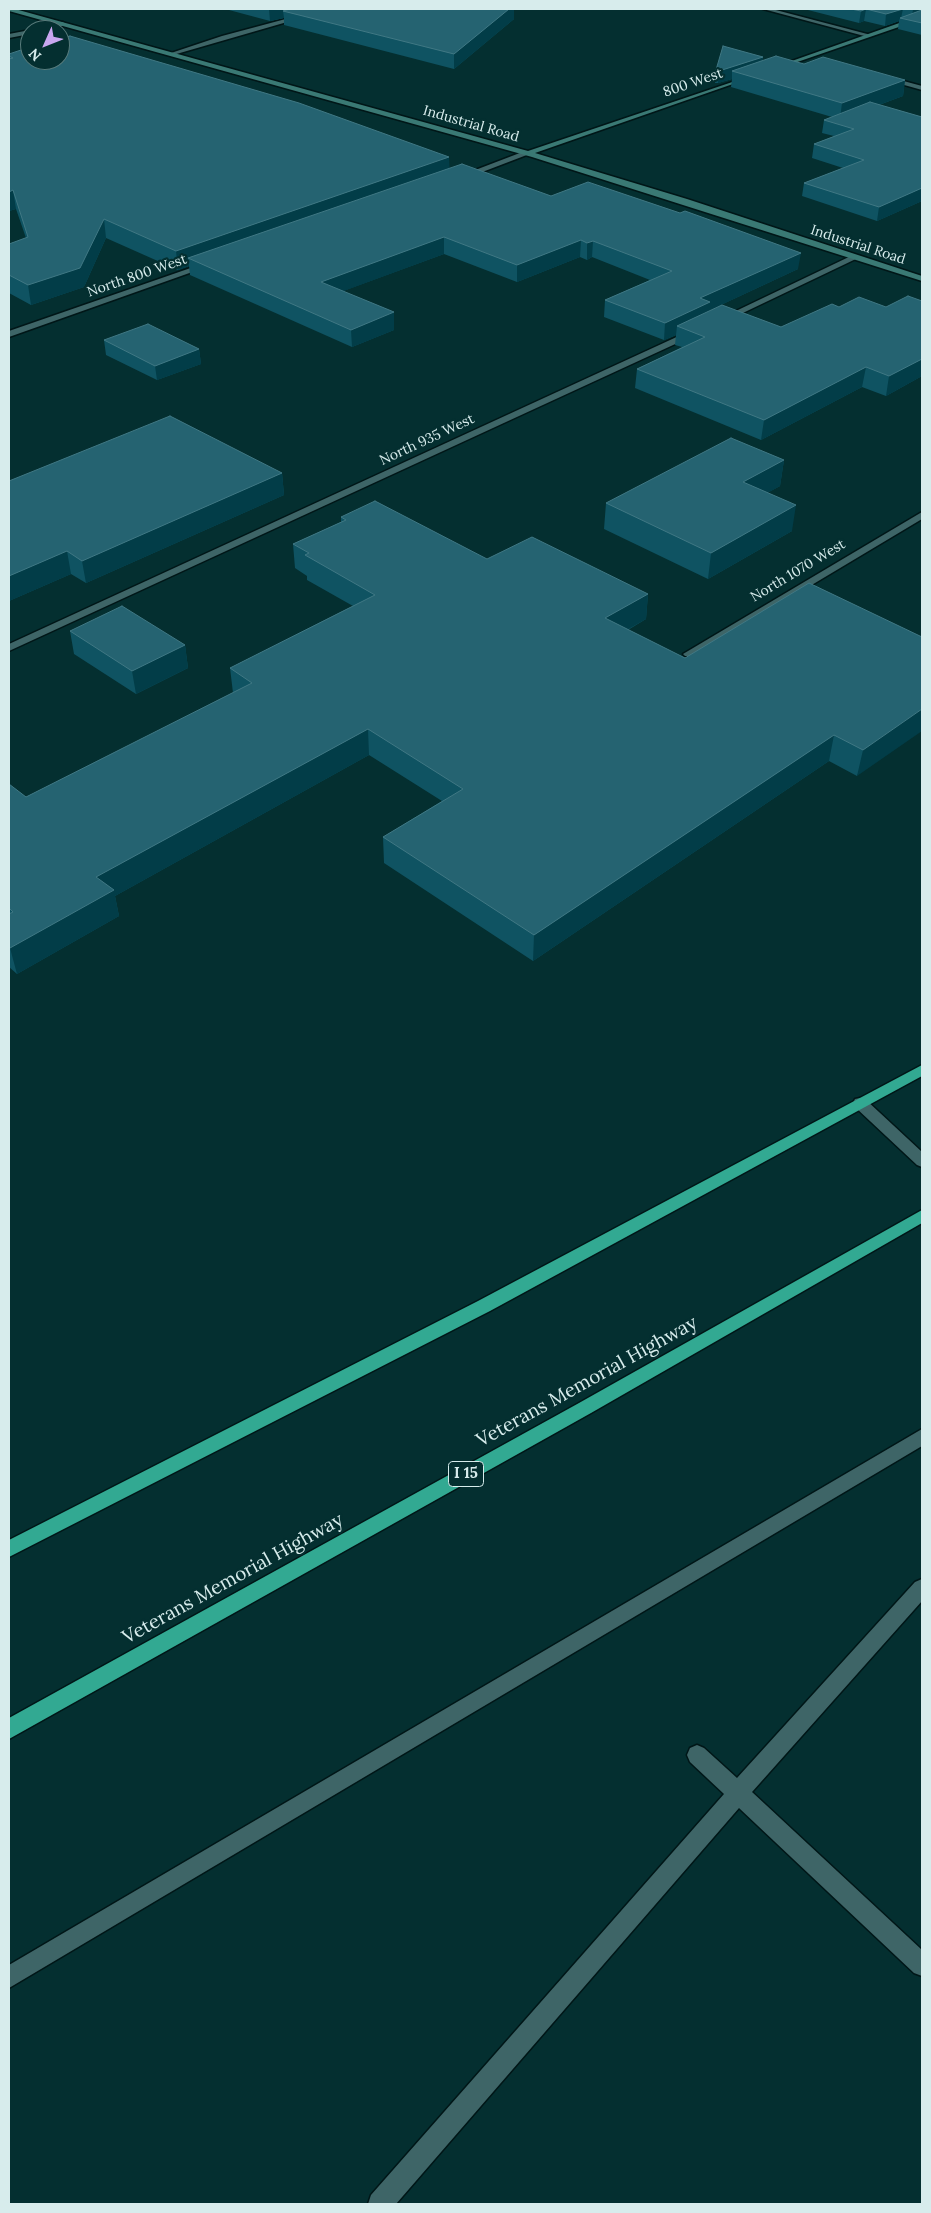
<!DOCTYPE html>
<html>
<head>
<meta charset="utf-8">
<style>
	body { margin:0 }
	#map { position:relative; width:931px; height:2213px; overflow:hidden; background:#042f30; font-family:Lora,serif }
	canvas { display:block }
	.frame { position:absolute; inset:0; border:10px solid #d7ecec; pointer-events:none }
	.north { position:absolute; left:20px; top:20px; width:50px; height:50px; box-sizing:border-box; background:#042f30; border:1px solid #587b7b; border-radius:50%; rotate:226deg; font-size:14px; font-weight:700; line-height:20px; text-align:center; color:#d7ecec }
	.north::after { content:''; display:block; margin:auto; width:18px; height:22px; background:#c8a6ef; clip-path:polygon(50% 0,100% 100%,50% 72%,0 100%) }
</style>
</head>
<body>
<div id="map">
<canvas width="931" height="2213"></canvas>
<div class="frame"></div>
<div class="north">N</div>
</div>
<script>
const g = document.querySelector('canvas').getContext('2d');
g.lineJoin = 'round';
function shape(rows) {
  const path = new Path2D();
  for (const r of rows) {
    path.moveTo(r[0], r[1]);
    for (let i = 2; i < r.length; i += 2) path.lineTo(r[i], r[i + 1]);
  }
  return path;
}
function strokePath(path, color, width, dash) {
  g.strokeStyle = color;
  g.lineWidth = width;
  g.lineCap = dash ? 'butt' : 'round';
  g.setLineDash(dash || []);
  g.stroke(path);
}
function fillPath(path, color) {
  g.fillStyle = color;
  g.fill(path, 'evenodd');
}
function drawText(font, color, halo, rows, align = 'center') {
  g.font = font + ' Lora,serif';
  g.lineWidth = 4.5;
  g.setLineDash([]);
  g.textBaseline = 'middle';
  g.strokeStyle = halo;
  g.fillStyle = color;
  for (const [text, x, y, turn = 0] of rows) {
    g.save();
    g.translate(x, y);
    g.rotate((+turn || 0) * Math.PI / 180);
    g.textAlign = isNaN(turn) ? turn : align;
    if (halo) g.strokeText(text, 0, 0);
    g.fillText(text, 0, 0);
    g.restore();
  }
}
const lane = shape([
	[763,9,772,9,871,35,868,37,763,9],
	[63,22,65,25,47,30,37,30,63,22],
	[30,30,30,34,9,38,9,34,30,30],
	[860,1098,865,1099,922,1152,922,1167,917,1165,855,1107,853,1103,855,1099,860,1098],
	[922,1429,922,1446,9,1988,9,1965,922,1429],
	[922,1579,922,1601,752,1792,922,1950,922,1976,914,1973,739,1808,396,2204,368,2204,371,2195,724,1794,690,1762,687,1755,690,1748,697,1745,704,1748,737,1778,915,1582,922,1579]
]);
const street = shape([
	[323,9,332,9,173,55,168,54,222,36,323,9],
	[885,76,922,86,922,90,883,79,882,78,885,76],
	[525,151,532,153,464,179,457,177,525,151],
	[853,255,860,257,724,322,717,320,853,255],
	[205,263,212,265,9,337,9,331,205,263],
	[694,329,697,330,697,334,9,651,9,644,694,329],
	[922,512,922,519,693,656,685,656,683,654,922,512]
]);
const secondary = shape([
	[9,9,15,9,528,151,753,75,753,77,535,153,687,199,922,276,922,281,532,157,9,11,9,9],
	[922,15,922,19,777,69,772,68,922,15]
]);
const highway = shape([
	[922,1065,922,1076,490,1311,9,1557,9,1540,478,1301,922,1065],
	[922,1210,922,1223,591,1413,9,1739,9,1718,579,1403,922,1210]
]);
const wall = shape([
	[228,9,514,9,514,19,454,69,284,25,284,18,270,21,229,10],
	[804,9,922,9,922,35,898,29,899,21,885,26,864,21,859,23],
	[9,54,449,168,551,196,798,269,710,310,709,311,781,327,839,307,886,307,922,301,922,376,886,396,862,387,761,440,635,388,637,369,682,347,675,345,676,335,664,340,604,317,605,300,650,280,592,257,587,260,580,257,517,282,444,254,343,291,394,330,352,347,190,275,189,266,178,270,106,238,84,287,31,305,9,293,9,244,26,238,16,209,9,211],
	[763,57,762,61,804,64,905,80,903,96,879,105,922,117,922,201,877,221,802,196,804,183,843,168,812,158,814,144,834,136,822,133,824,120,832,117,731,87,732,79,718,83,715,83,716,70],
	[104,340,199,349,201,364,157,380,106,355],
	[784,460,780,486,767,493,792,531,708,579,604,529,606,503],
	[282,473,284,495,86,583,71,574,9,601,9,481],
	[341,517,487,559,648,594,646,619,628,630,685,658,922,637,857,776,829,761,533,961,384,863,383,837,442,801,369,755,115,896,119,916,17,974,9,967,9,784,26,797,233,693,230,668,353,606,307,580,307,576,295,568,293,544,341,522],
	[70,631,185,645,188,668,136,694,74,654]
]);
const shadedWall = shape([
	[269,9,317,9,283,11,284,18,270,21],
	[509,9,514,9,514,19,454,69,454,54],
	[866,9,864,21,859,23,861,11],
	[903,9,901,18,900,18,899,21,885,26,886,14],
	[913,9,922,9,922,14,912,17],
	[763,57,761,68,732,71,732,79,718,83,719,71],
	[905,80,903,96,840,119,842,103],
	[449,157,450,175,188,258,189,266,178,270,176,251],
	[922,188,922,201,877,221,879,207],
	[13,190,16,209,9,211,9,192],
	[104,219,106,238,84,287,31,305,28,285],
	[444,237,444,254,322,299,321,282],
	[581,240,580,257,517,282,517,265],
	[593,241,592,257,587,260,587,243],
	[801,253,798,269,710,310,709,320,677,326,676,335,664,340,665,323,700,298],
	[394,312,394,330,352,347,351,330],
	[199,349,201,364,157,380,155,366],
	[922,359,922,376,886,396,889,376],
	[866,367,862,387,761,440,764,420],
	[784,460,780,486,740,508,743,482],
	[282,473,284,495,86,583,82,561],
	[796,505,792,531,708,579,711,553],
	[67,551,71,574,9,601,9,576],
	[648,594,646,619,604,643,605,618],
	[185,645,188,668,136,694,132,671],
	[922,709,922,731,857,776,863,750],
	[368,729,369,755,115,896,119,916,17,974,10,948,96,877],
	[834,735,829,761,533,961,534,935]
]);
const building = shape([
	[290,9,509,9,454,54,283,11,290,9],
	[851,9,903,9,886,14,866,9,861,11,851,9],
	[922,10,922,23,900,18,922,10],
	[70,36,299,103,449,157,176,251,104,219,80,268,28,285,9,275,9,244,28,237,13,190,9,192,9,59,13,58,9,56,9,54,30,47,30,60,60,60,60,39,70,36],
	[723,46,763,57,719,71,716,70,723,46],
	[776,56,804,64,823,57,905,80,842,103,732,71,776,56],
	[870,102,922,117,922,188,879,207,804,183,864,160,814,144,854,129,824,120,870,102],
	[462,164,551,196,588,182,680,213,685,211,801,253,700,298,710,302,665,323,605,300,672,271,593,241,587,243,581,240,517,265,444,237,321,282,394,312,351,330,188,258,462,164],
	[908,296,922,301,922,359,889,376,866,367,764,420,637,369,705,337,677,326,722,305,781,327,832,304,839,307,859,297,886,307,908,296],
	[148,324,199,349,155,366,104,340,148,324],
	[170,416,282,473,82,561,67,551,9,576,9,481,170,416],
	[731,438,784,460,743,482,796,505,711,553,606,503,731,438],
	[375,501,487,559,532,537,648,594,605,618,685,658,809,583,922,637,922,709,863,750,834,735,534,935,383,837,463,789,368,729,96,877,114,890,10,948,9,946,9,914,13,912,9,908,9,784,26,797,252,683,230,668,375,595,305,555,309,553,293,544,346,520,341,517,375,501],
	[122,606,185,645,132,671,70,631,122,606]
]);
const farStreetnames = [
	["800 West",693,83,-19],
	["Industrial Road",471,124,16],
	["Industrial Road",858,245,18],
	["North 800 West",137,276,-19],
	["North 935 West",427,440,-25],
	["North 1070 West",798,571,-31]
];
const shields = [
	[466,1474,35]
];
const shieldNames = [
	["I 15",466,1474]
];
const nearStreetnames = [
	["Veterans Memorial Highway",587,1382,-29],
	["Veterans Memorial Highway",233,1579,-29]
];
strokePath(lane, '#001617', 3);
strokePath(street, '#001617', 3);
strokePath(secondary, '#001617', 3);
strokePath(highway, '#001617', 3);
fillPath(lane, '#3e6567');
fillPath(street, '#3e6567');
fillPath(secondary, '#3a7974');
fillPath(highway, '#32a992');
fillPath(wall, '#0f5362');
fillPath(shadedWall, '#023d48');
fillPath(building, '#256371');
strokePath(building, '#407884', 1);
drawText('14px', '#d7ecec', '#042f30', farStreetnames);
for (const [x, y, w] of shields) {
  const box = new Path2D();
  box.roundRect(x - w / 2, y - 12.5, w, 25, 4);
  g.fillStyle = '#042f30';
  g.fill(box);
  strokePath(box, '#d7ecec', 1);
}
drawText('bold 15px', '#d7ecec', null, shieldNames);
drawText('19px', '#d7ecec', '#042f30', nearStreetnames);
</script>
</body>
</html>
